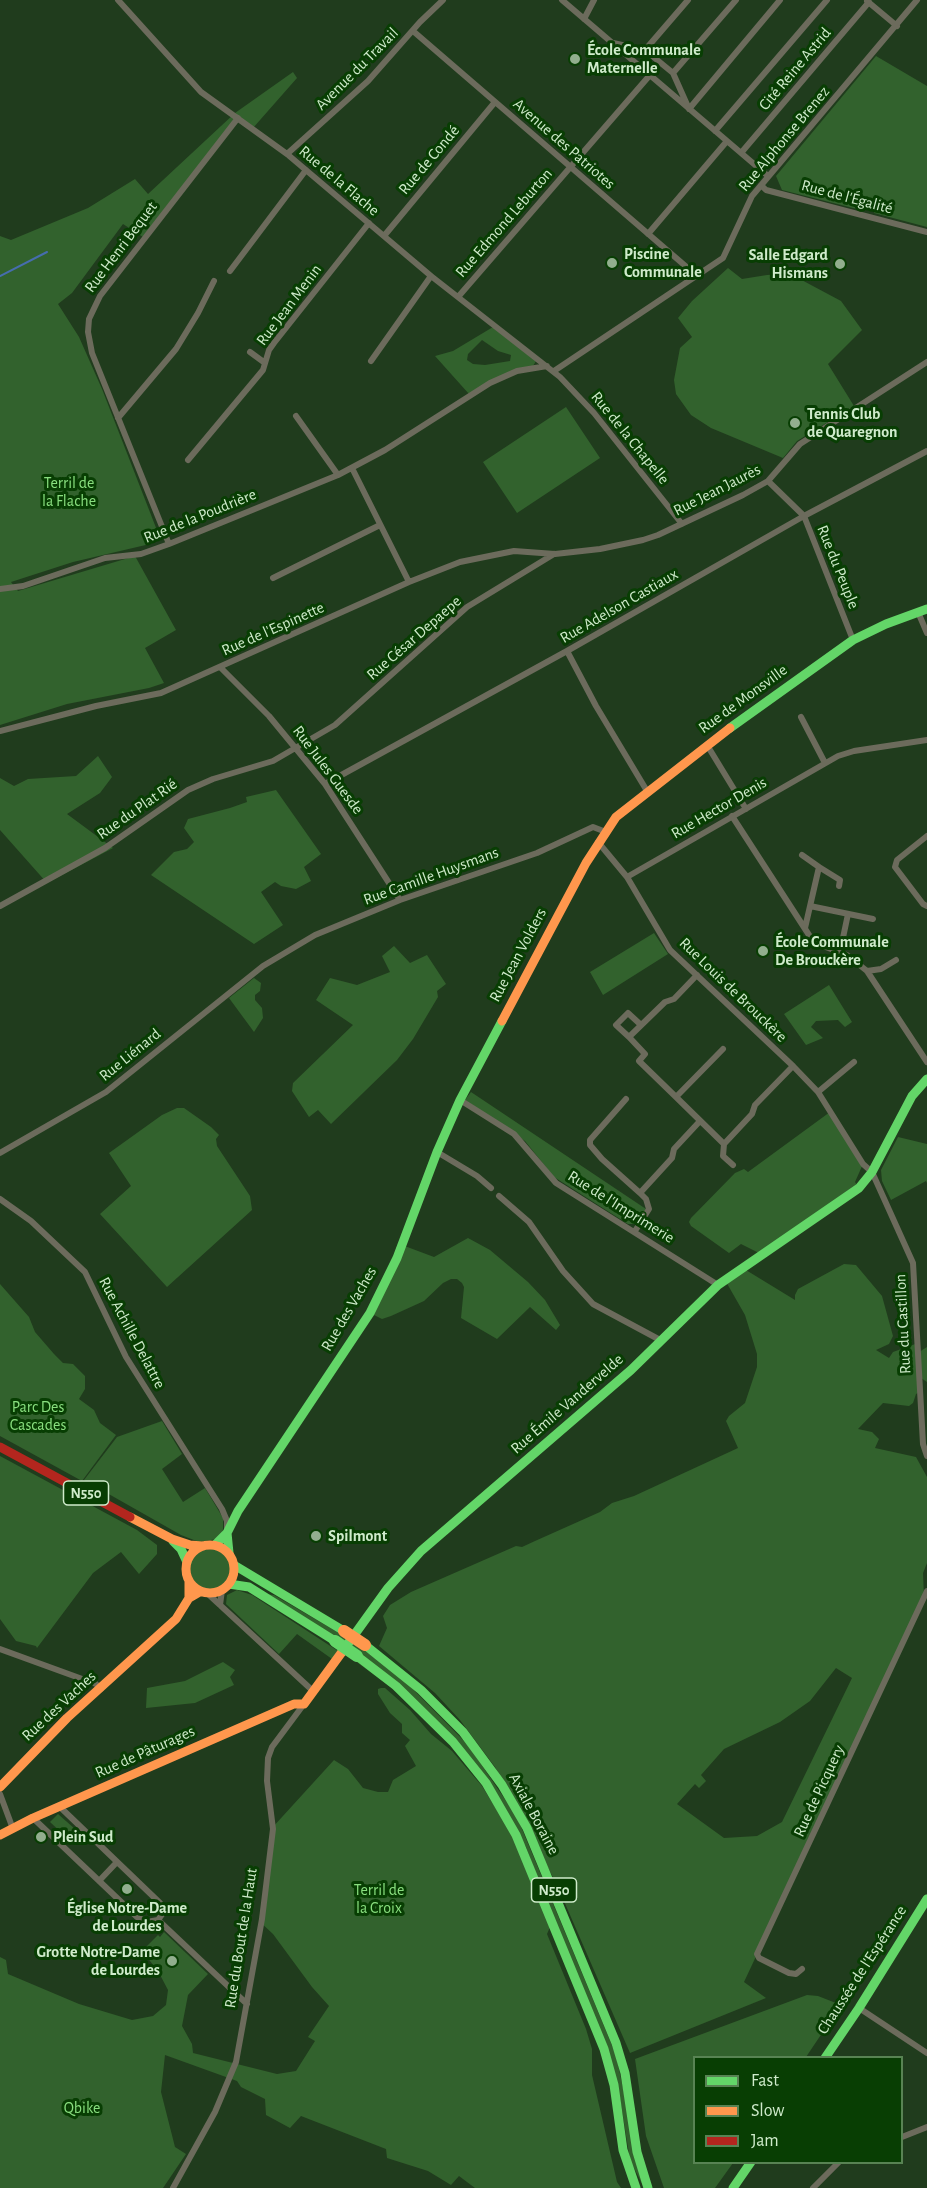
<!DOCTYPE html>
<html>
<head>
<meta charset="utf-8">
<style>
	body { margin:0 }
	#map { position:relative; width:927px; height:2188px; overflow:hidden; background:#203c1d; font-family:"Alegreya Sans",sans-serif }
	canvas { display:block }
	.legend { position:absolute; left:693px; top:2056px; width:210px; height:108px; box-sizing:border-box; background:#083e03; border:2px solid #588353; margin:0; padding:8px 10px; list-style:none; font-size:18px; color:#cfebcb }
	.legend li { display:flex; align-items:center; gap:12px; height:30px }
	.legend b { width:30px; border:2px solid #588353 }
</style>
</head>
<body>
<div id="map">
<canvas width="927" height="2188"></canvas>
<ul class="legend">
<li><b style="height:8px;background:#63d668"></b>Fast</li>
<li><b style="height:8px;background:#ff974d"></b>Slow</li>
<li><b style="height:8px;background:#b3261e"></b>Jam</li>
</ul>
</div>
<script>
const g = document.querySelector('canvas').getContext('2d');
g.lineJoin = 'round';
function fillPath(path, color) {
  g.fillStyle = color;
  g.fill(path, 'evenodd');
}
function shape(rows) {
  const path = new Path2D();
  for (const r of rows) {
    if (r.length === 3) {
      path.moveTo(r[0] + r[2], r[1]);
      path.arc(r[0], r[1], r[2], 0, 2 * Math.PI);
      continue;
    }
    path.moveTo(r[0], r[1]);
    for (let i = 2; i < r.length; i += 2) path.lineTo(r[i], r[i + 1]);
  }
  return path;
}
function strokePath(path, color, width, dash) {
  g.strokeStyle = color;
  g.lineWidth = width;
  g.lineCap = dash ? 'butt' : 'round';
  g.setLineDash(dash || []);
  g.stroke(path);
}
function drawText(font, color, halo, rows, align = 'center') {
  g.font = font + ' "Alegreya Sans",sans-serif';
  g.lineWidth = 6;
  g.setLineDash([]);
  g.textBaseline = 'middle';
  g.strokeStyle = halo;
  g.fillStyle = color;
  for (const [text, x, y, turn = 0] of rows) {
    g.save();
    g.translate(x, y);
    g.rotate((+turn || 0) * Math.PI / 180);
    g.textAlign = isNaN(turn) ? turn : align;
    if (halo) g.strokeText(text, 0, 0);
    g.fillText(text, 0, 0);
    g.restore();
  }
}
const green = shape([
	[876,56,927,86,927,227,874,213,875,206,867,204,866,207,862,206,861,210,782,190,776,176],
	[293,72,297,78,253,128,237,116,143,237,123,224,72,293,58,304,79,337,102,389,160,538,150,544,73,562,11,582,18,591,135,556,176,630,145,648,164,683,149,688,67,704,0,725,0,236,11,240,88,208,135,179,148,194,235,113],
	[728,268,742,279,767,275,784,274,796,277,841,301,862,330,828,364,854,406,797,441,783,458,711,428,691,415,676,394,674,380,680,348,692,337,678,318,692,301],
	[493,327,536,361,533,366,469,394,435,356,453,351],
	[482,340,498,351,511,355,510,361,485,365,473,364,467,360,468,354],
	[566,407,600,458,517,513,483,462],
	[98,756,112,777,100,793,67,814,113,848,47,883,0,830,0,778,14,786,28,779,76,776],
	[276,790,321,854,304,867,311,881,296,889,281,886,275,882,261,892,283,925,254,944,151,875,174,852,187,849,194,842,184,828,188,819,230,808,247,802,246,797],
	[654,933,668,954,603,995,590,972],
	[394,946,410,963,427,955,446,984,437,991,438,997,413,1039,397,1060,331,1124,318,1110,309,1117,292,1091,293,1083,353,1025,316,1000,330,978,357,985,390,972,382,956],
	[254,978,261,983,260,991,255,995,255,1000,262,1008,263,1018,254,1032,229,998],
	[829,985,852,1022,845,1027,838,1020,816,1021,811,1027,823,1038,806,1045,784,1014],
	[471,1092,646,1209,636,1224,628,1224,554,1177,525,1141,465,1100],
	[177,1108,184,1108,211,1127,219,1135,216,1139,217,1146,250,1196,252,1210,167,1287,100,1214,131,1186,109,1153,162,1115],
	[830,1112,863,1164,855,1182,859,1188,761,1254,741,1244,729,1253,691,1226,689,1222,691,1218,735,1173,744,1169,748,1172],
	[898,1137,927,1144,927,1183,926,1181,891,1200,882,1181,881,1170],
	[468,1238,490,1250,528,1282,545,1300,560,1325,556,1330,530,1307,497,1339,461,1318,464,1287,462,1283,457,1279,451,1279,443,1283,424,1301,391,1316,382,1319,374,1315,375,1305,402,1245,434,1257],
	[844,1264,856,1265,882,1296,893,1336,889,1344,876,1350,889,1358,893,1352,918,1343,919,1352,927,1347,927,1382,921,1378,921,1391,916,1394,913,1403,909,1406,883,1403,858,1429,872,1432,879,1439,875,1448,916,1457,927,1477,927,1563,923,1573,924,1598,744,1982,766,1998,630,2053,557,1885,495,1767,460,1720,435,1693,379,1646,387,1628,383,1616,390,1605,411,1592,516,1546,522,1547,535,1541,600,1512,612,1503,634,1496,738,1448,726,1421,729,1416,745,1403,757,1367,757,1354,745,1315,725,1280,741,1267,795,1300,795,1295,798,1289],
	[836,1668,852,1678,782,1822,757,1836,724,1838,677,1804,695,1784,699,1788,706,1781,701,1775,724,1749,780,1722,810,1701],
	[0,1284,29,1317,35,1332,54,1354,63,1363,73,1364,85,1376,85,1389,79,1399,94,1410,100,1423,116,1435,82,1481,0,1436],
	[162,1421,182,1454,162,1469,183,1502,205,1488,223,1518,223,1529,222,1534,217,1539,199,1542,181,1535,84,1480,117,1437],
	[0,1456,137,1530,157,1545,157,1554,139,1574,121,1552,93,1573,37,1648,36,1646,16,1641,0,1619],
	[210,1569,20],
	[237,1590,252,1595,338,1651,332,1659,297,1634,279,1654,226,1604,227,1595],
	[265,1594,274,1595,344,1636,399,1675,468,1745,517,1817,616,2055,644,2188,630,2160,620,2098,526,1847,443,1726],
	[223,1662,235,1670,230,1677,234,1685,195,1703,146,1708,147,1688,185,1681],
	[381,1688,385,1688,410,1710,431,1734,452,1751,482,1786,511,1833,550,1927,547,1934,586,2029,592,2049,592,2075,617,2182,621,2188,475,2188,459,2176,451,2185,428,2171,387,2158,386,2149,301,2116,290,2128,266,2115,265,2099,241,2087,237,2081,165,2055,161,2092,175,2147,186,2154,163,2188,0,2188,0,1957,6,1960,8,1974,79,2004,132,2020,153,2016,166,2005,168,1990,158,1971,142,1951,158,1935,160,1937,164,1932,208,1974,188,1995,182,2026,192,2044,193,2053,277,2074,296,2071,315,2041,308,2037,329,2006,312,1987,273,1934,259,1921,272,1828,334,1760,348,1769,363,1788,378,1792,388,1792,393,1780,416,1766,405,1746,410,1740,402,1733,402,1724,390,1713,378,1694,378,1689],
	[58,1814,75,1829,67,1838,50,1822],
	[807,1995,818,1996,841,2005,806,2057,694,2058,694,2162,733,2163,715,2188,664,2188,646,2136,635,2059]
]);
const stream = shape([
	[0,276,47,252]
]);
const street = shape([
	[118,0,201,92,287,154,431,276,560,377,594,413,682,524],
	[562,0,768,176],
	[867,1,897,26],
	[584,19,594,0],
	[413,31,697,276],
	[613,43,645,50,673,73,689,109,780,0],
	[645,50,688,0],
	[673,73,736,0],
	[715,131,827,0],
	[741,153,869,2],
	[287,154,368,81,420,22,443,0],
	[761,185,766,190,927,232],
	[648,234,727,141],
	[384,236,495,102],
	[230,271,306,170],
	[458,297,650,75],
	[250,352,265,363],
	[371,361,431,276],
	[554,371,723,258,752,196,917,0],
	[296,416,338,475],
	[118,418,176,349,198,313,214,281],
	[188,460,263,370,269,350,274,343,369,223],
	[352,468,409,582],
	[768,481,804,516,853,640],
	[169,544,92,353,88,332,89,319,100,296,238,118],
	[273,578,380,525],
	[0,589,23,586,105,558,141,554,169,544,338,475,385,450,490,383,517,371,547,366],
	[918,612,927,633],
	[567,651,596,706,647,791],
	[220,667,269,716,325,784,400,900],
	[801,717,825,763],
	[0,731,96,706,161,693,409,582,460,562,514,551,555,554,600,549,643,540,658,535,743,495,768,481,800,444,927,362],
	[707,745,746,809],
	[325,784,567,651,804,516,927,451],
	[732,816,809,935,823,946,847,955,867,971,927,1062],
	[927,836,897,860,895,867,923,904,927,906],
	[598,842,627,877,670,950,793,1066,818,1092,863,1164,872,1172,913,1263,923,1444,927,1456],
	[802,855,819,867,805,928],
	[819,867,840,880,839,886],
	[627,877,838,756,854,751,927,740],
	[0,906,105,848,188,790,213,779,273,761,335,725,467,607,554,554],
	[810,906,873,919],
	[840,952,848,914],
	[867,971,881,969,896,960],
	[629,1037,616,1025,628,1013,641,1025],
	[723,1049,676,1097,724,1144,752,1114,755,1105,793,1066],
	[818,1092,854,1062],
	[676,1097,639,1061,645,1054,629,1037,665,1002,674,999,697,975],
	[626,1099,590,1140,590,1145,602,1159,640,1193],
	[460,1100,514,1134,556,1183,718,1285],
	[724,1144,723,1156,733,1165],
	[437,1152,477,1176,491,1188],
	[0,1153,106,1092,263,966,315,935,400,900,537,853,593,827,606,832],
	[499,1196,529,1222,563,1271,593,1304,662,1341],
	[0,1199,31,1221,85,1272,126,1357,222,1509,227,1521,227,1529],
	[635,1231,649,1209,646,1199,640,1193,672,1158,674,1149,700,1121],
	[207,1593,313,1691],
	[220,1605,222,1590],
	[0,1649,96,1684,101,1689],
	[0,1794,13,1829],
	[33,1818,137,1917,147,1922,158,1920,163,1913,160,1903,60,1807],
	[99,1881,117,1862],
	[158,1920,247,2004],
	[802,1969,796,1974,789,1973,759,1958,757,1954,927,1591],
	[859,2008,927,2053],
	[902,2137,927,2127],
	[173,2188,215,2112,236,2062,262,1919,273,1829,267,1781,268,1758,272,1747,304,1704],
	[813,2188,839,2162]
]);
const fast = shape([
	[730,728,853,640,886,624,927,609],
	[227,1533,229,1553],
	[173,1541,181,1549,187,1562],
	[215,1545,227,1533,238,1511,370,1313,397,1258,437,1152,460,1100,502,1021],
	[234,1565,344,1631],
	[229,1584,249,1587,335,1641],
	[365,1645,421,1690,463,1732,502,1785,527,1828,616,2043,625,2073,637,2152,648,2188],
	[342,1652,388,1588,421,1551,631,1370,718,1285,859,1188,872,1172,912,1096,927,1079],
	[357,1656,396,1686,453,1742,486,1783,516,1835,604,2049,614,2085,623,2150,636,2188],
	[825,2058,859,2008,927,1899],
	[733,2188,751,2162]
]);
const slow = shape([
	[502,1021,586,863,616,817,730,728],
	[130,1517,172,1539,190,1545,202,1546],
	[210,1569,24],
	[189,1598,201,1591],
	[0,1787,67,1718,176,1619,189,1598,189,1581],
	[0,1835,33,1818,294,1704,304,1704,342,1652]
]);
const jam = shape([
	[0,1447,130,1517]
]);
const fastBridge = shape([
	[335,1641,357,1656]
]);
const slowBridge = shape([
	[344,1631,365,1645]
]);
const markers = [
	[575,59,6,"#92ae8e"],
	[612,263,6,"#92ae8e"],
	[840,264,6,"#92ae8e"],
	[795,423,6,"#92ae8e"],
	[763,951,6,"#92ae8e"],
	[316,1536,6,"#92ae8e"],
	[41,1837,6,"#92ae8e"],
	[127,1889,6,"#92ae8e"],
	[172,1961,6,"#92ae8e"]
];
const shields = [
	[86,1493,45],
	[554,1890,45]
];
const shieldNames = [
	["N550",86,1493],
	["N550",554,1890]
];
const poiNames = [
	["École Communale",587,50],
	["Maternelle",587,68],
	["Piscine",624,254],
	["Communale",624,272],
	["Salle Edgard",828,255,"right"],
	["Hismans",828,273,"right"],
	["Tennis Club",807,414],
	["de Quaregnon",807,432],
	["École Communale",775,942],
	["De Brouckère",775,960],
	["Spilmont",328,1536],
	["Plein Sud",53,1837],
	["Église Notre-Dame",127,1908,"center"],
	["de Lourdes",127,1926,"center"],
	["Grotte Notre-Dame",160,1952,"right"],
	["de Lourdes",160,1970,"right"]
];
const streetNames = [
	["Avenue du Travail",357,69,-45],
	["Cité Reine Astrid",795,69,-50],
	["Rue Alphonse Brenez",784,139,-50],
	["Avenue des Patriotes",564,144,41],
	["Rue de Condé",429,160,-50],
	["Rue de la Flache",339,181,40],
	["Rue de l'Égalité",847,197,15],
	["Rue Edmond Leburton",504,223,-49],
	["Rue Henri Bequet",121,247,-53],
	["Rue Jean Menin",289,305,-53],
	["Rue de la Chapelle",630,438,51],
	["Rue Jean Jaurès",717,490,-27],
	["Rue de la Poudrière",200,516,-22],
	["Rue du Peuple",838,567,68],
	["Rue Adelson Castiaux",619,606,-30],
	["Rue de l'Espinette",273,629,-24],
	["Rue César Depaepe",414,638,-41],
	["Rue de Monsville",743,699,-36],
	["Rue Jules Guesde",328,770,53],
	["Rue Hector Denis",719,808,-30],
	["Rue du Plat Rié",137,809,-35],
	["Rue Camille Huysmans",431,876,-20],
	["Rue Jean Volders",518,955,-62],
	["Rue Louis de Brouckère",733,990,44],
	["Rue Liénard",130,1055,-39],
	["Rue de l'Imprimerie",621,1207,32],
	["Rue des Vaches",349,1309,-60],
	["Rue du Castillon",903,1324,-93],
	["Rue Achille Delattre",132,1333,62],
	["Rue Émile Vandervelde",567,1404,-41],
	["Rue des Vaches",59,1706,-43],
	["Rue de Pâturages",145,1752,-24],
	["Rue de Picquery",819,1791,-65],
	["Axiale Boraine",534,1814,62],
	["Rue du Bout de la Haut",241,1938,-81],
	["Chaussée de l'Espérance",862,1970,-57]
];
const parkNames = [
	["Terril de",69,483],
	["la Flache",69,501],
	["Parc Des",38,1407],
	["Cascades",38,1425],
	["Terril de",379,1890],
	["la Croix",379,1908],
	["Qbike",82,2108]
];
fillPath(green, '#32622d');
strokePath(stream, '#466dae', 2);
strokePath(street, '#6c6b5c', 6);
strokePath(fast, '#63d668', 9);
strokePath(slow, '#ff974d', 9);
strokePath(jam, '#b3261e', 9);
strokePath(fastBridge, '#63d668', 12);
strokePath(slowBridge, '#ff974d', 12);
for (const [x, y, r, color] of markers) {
  const dot = new Path2D();
  dot.arc(x, y, r, 0, 2 * Math.PI);
  g.fillStyle = color;
  g.fill(dot);
  strokePath(dot, '#083e03', 2);
}
for (const [x, y, w] of shields) {
  const box = new Path2D();
  box.roundRect(x - w / 2, y - 12, w, 24, 4.5);
  g.fillStyle = '#083e03';
  g.fill(box);
  strokePath(box, '#cfebcb', 1.5);
}
drawText('bold 15px', '#cfebcb', null, shieldNames);
drawText('bold 16px', '#cfebcb', '#083e03', poiNames, 'left');
drawText('16px', '#cfebcb', '#083e03', streetNames);
drawText('16px', '#89df7f', '#083e03', parkNames);
</script>
</body>
</html>
